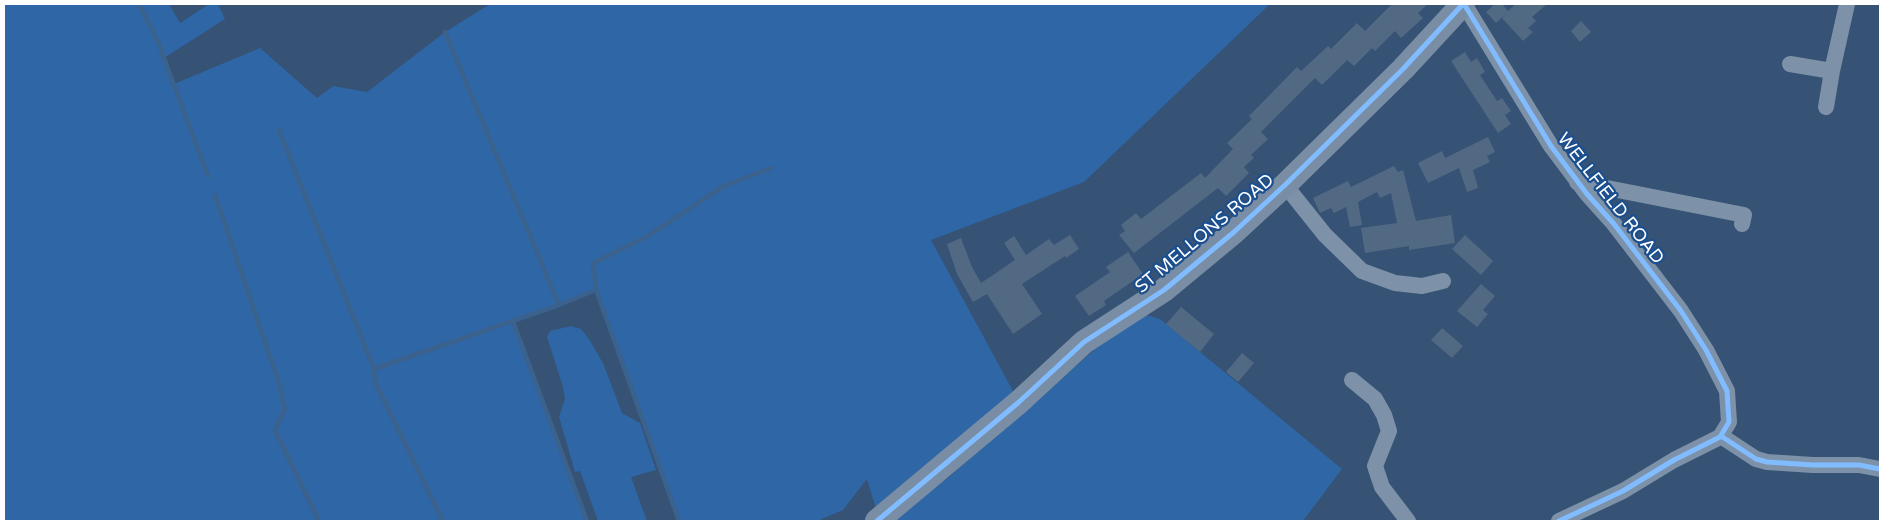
<!DOCTYPE html>
<html>
<head>
<meta charset="utf-8">
<style>
	body { margin:0 }
	#map { position:relative; width:1884px; height:525px; overflow:hidden; background:#365274; font-family:"Varela Round",sans-serif }
	canvas { display:block }
	.frame { position:absolute; inset:0; border:5px solid #fff; pointer-events:none }
</style>
</head>
<body>
<div id="map">
<canvas width="1884" height="525"></canvas>
<div class="frame"></div>
</div>
<script>
const g = document.querySelector('canvas').getContext('2d');
g.lineJoin = 'round';
function fillPath(path, color) {
  g.fillStyle = color;
  g.fill(path, 'evenodd');
}
function shape(rows) {
  const path = new Path2D();
  for (const r of rows) {
    path.moveTo(r[0], r[1]);
    for (let i = 2; i < r.length; i += 2) path.lineTo(r[i], r[i + 1]);
  }
  return path;
}
function strokePath(path, color, width, dash) {
  g.strokeStyle = color;
  g.lineWidth = width;
  g.lineCap = dash ? 'butt' : 'round';
  g.setLineDash(dash || []);
  g.stroke(path);
}
function drawText(font, color, halo, rows, align = 'center') {
  g.font = font + ' "Varela Round",sans-serif';
  g.lineWidth = 4.5;
  g.setLineDash([]);
  g.textBaseline = 'middle';
  g.strokeStyle = halo;
  g.fillStyle = color;
  for (const [text, x, y, turn = 0] of rows) {
    g.save();
    g.translate(x, y);
    g.rotate((+turn || 0) * Math.PI / 180);
    g.textAlign = isNaN(turn) ? turn : align;
    if (halo) g.strokeText(text, 0, 0);
    g.fillText(text, 0, 0);
    g.restore();
  }
}
const green = shape([
	[4,4,169,4,180,23,209,4,218,4,225,19,164,58,174,84,260,48,317,98,333,86,367,92,445,32,490,4,1270,4,1084,182,931,240,1019,402,879,519,867,479,843,510,817,521,679,521,596,290,513,321,587,521,4,521],
	[1143,314,1160,319,1342,469,1303,521,889,521,949,477,1124,324],
	[571,326,581,329,589,339,603,363,622,413,640,423,656,470,631,477,647,521,598,521,580,471,575,472,559,417,565,399,563,387,547,337,550,331]
]);
const stream = shape([
	[139,4,158,42,208,176],
	[445,32,559,305],
	[279,130,374,369,375,382,443,521],
	[215,195,279,383,285,409,275,430,319,521],
	[513,321,587,521],
	[374,369,559,305,596,290],
	[679,521,596,290,593,263,646,237,724,186,771,168]
]);
const building = shape([
	[1392,4,1428,4,1418,13,1423,18,1401,38,1395,31,1375,51,1372,48,1354,66,1347,60,1322,85,1315,78,1261,132,1268,139,1251,155,1254,158,1244,167,1249,173,1226,196,1218,188,1134,253,1119,235,1125,231,1121,225,1136,213,1141,219,1201,173,1205,178,1233,149,1227,143,1252,119,1249,116,1297,67,1301,71,1328,46,1331,49,1357,23,1365,31],
	[1495,4,1502,4,1508,11,1516,4,1547,4,1532,17,1536,21,1528,28,1533,32,1523,41,1502,18,1507,13,1496,23,1486,12],
	[1581,21,1591,32,1580,42,1571,31],
	[1465,52,1471,62,1477,58,1485,72,1480,75,1497,101,1502,98,1511,111,1505,115,1511,124,1498,133,1451,61],
	[1488,137,1495,152,1487,156,1490,162,1473,170,1478,188,1467,192,1459,168,1428,183,1418,163,1442,151,1445,158],
	[1394,166,1398,172,1403,170,1416,221,1451,215,1455,243,1409,250,1409,246,1365,253,1361,228,1397,223,1391,193,1380,198,1377,192,1358,202,1362,225,1350,227,1346,207,1334,213,1331,208,1320,213,1313,198,1348,181,1351,187],
	[1070,235,1079,249,1066,258,1065,256,1022,284,1042,314,1013,334,987,294,973,302,957,274,947,244,961,238,972,267,981,283,1015,260,1004,243,1014,236,1026,255,1049,239,1054,245],
	[1465,235,1493,261,1481,275,1452,249],
	[1128,252,1143,274,1104,301,1106,305,1089,316,1075,296,1110,272,1106,267],
	[1481,284,1495,296,1483,310,1488,314,1477,327,1457,311],
	[1181,307,1214,334,1200,352,1166,324],
	[1442,328,1463,346,1452,358,1431,340],
	[1242,353,1254,363,1238,382,1226,372]
]);
const street = shape([
	[1464,4,1551,146,1587,194,1614,224,1681,311,1706,350,1727,391,1729,422,1720,437,1674,460,1623,491,1559,521],
	[1790,64,1832,71],
	[1826,107,1832,71,1847,4],
	[1577,182,1744,215,1742,224],
	[1285,185,1325,235,1362,271,1395,283,1422,286,1443,281],
	[1352,380,1375,399,1384,415,1389,431,1375,466,1382,487,1408,521],
	[1721,436,1756,459,1767,462,1813,465,1859,465,1880,469]
]);
const secondary = shape([
	[877,521,1019,402,1084,342,1164,290,1234,232,1285,185,1403,69,1463,4]
]);
const cycleway = shape([
	[1464,4,1551,146,1587,194,1614,224,1681,311,1706,350,1727,391,1729,422,1720,437,1674,460,1623,491,1559,521],
	[1721,436,1756,459,1767,462,1813,465,1859,465,1880,469],
	[877,521,1019,402,1084,342,1164,290,1234,232,1285,185,1403,69,1463,4]
]);
const streetNames = [
	["WELLFIELD ROAD",1610,199,52],
	["ST MELLONS ROAD",1205,234,-40]
];
fillPath(green, '#2f66a5');
strokePath(stream, '#3b618d', 4.5);
fillPath(building, '#526984');
strokePath(street, '#7d92a8', 16);
strokePath(secondary, '#798da4', 24);
strokePath(cycleway, '#80bcff', 5);
drawText('18px', '#fff', '#1b4f8f', streetNames);
</script>
</body>
</html>
